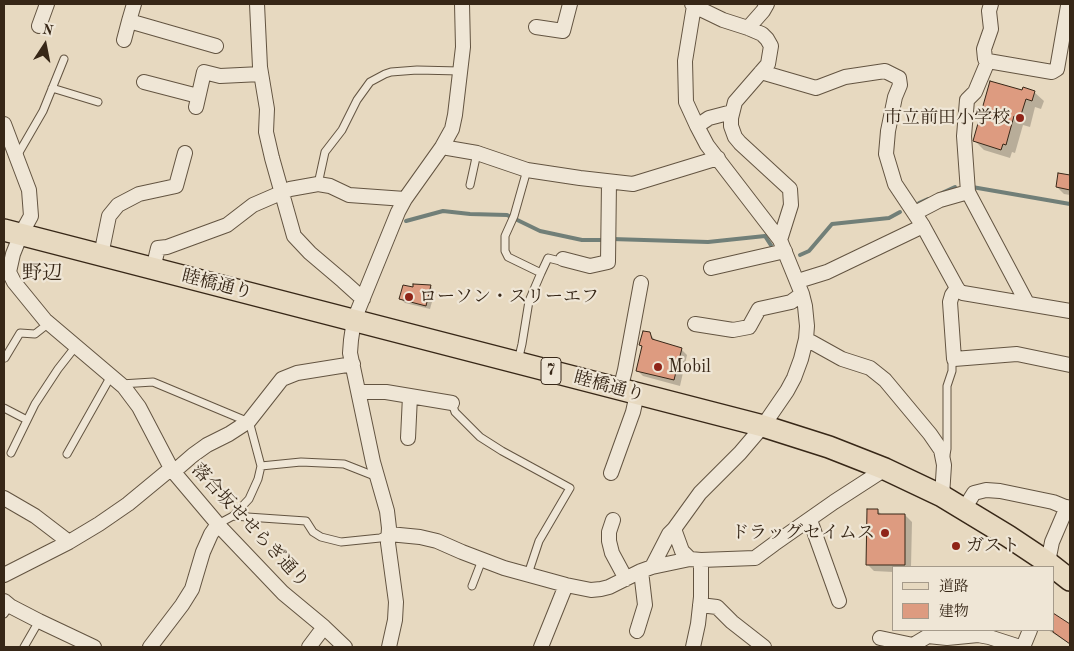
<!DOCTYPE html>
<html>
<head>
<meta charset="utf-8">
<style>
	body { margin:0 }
	#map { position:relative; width:1074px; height:651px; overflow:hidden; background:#e7d9c0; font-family:"Old Standard TT","Noto Serif JP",serif }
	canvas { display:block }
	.frame { position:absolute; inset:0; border:5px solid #372717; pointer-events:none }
	.legend { position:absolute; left:892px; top:566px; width:162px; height:65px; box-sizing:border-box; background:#efe6d6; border:1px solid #a59a8a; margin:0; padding:6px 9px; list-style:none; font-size:15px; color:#372717 }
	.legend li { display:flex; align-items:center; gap:10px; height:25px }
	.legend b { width:25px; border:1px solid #a59a8a }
	.north { position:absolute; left:20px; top:20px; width:50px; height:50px; -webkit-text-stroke:4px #efe6d6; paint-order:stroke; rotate:11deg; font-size:14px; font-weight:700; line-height:20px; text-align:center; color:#372717 }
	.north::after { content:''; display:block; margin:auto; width:18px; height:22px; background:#372717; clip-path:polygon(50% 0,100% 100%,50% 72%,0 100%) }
</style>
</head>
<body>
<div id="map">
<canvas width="1074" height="651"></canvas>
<div class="frame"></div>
<ul class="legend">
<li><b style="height:6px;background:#e7d9c0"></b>道路</li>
<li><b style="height:14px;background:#dd9b80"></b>建物</li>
</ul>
<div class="north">N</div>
</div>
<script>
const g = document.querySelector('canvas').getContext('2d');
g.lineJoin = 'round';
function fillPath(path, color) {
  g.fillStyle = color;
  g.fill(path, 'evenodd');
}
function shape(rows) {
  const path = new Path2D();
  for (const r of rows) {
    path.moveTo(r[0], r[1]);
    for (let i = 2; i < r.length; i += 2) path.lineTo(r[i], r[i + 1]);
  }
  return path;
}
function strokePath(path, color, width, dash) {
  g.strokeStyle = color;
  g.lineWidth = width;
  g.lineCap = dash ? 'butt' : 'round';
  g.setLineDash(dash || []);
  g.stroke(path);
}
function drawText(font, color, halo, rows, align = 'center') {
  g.font = font + ' "Old Standard TT","Noto Serif JP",serif';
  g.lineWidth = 4.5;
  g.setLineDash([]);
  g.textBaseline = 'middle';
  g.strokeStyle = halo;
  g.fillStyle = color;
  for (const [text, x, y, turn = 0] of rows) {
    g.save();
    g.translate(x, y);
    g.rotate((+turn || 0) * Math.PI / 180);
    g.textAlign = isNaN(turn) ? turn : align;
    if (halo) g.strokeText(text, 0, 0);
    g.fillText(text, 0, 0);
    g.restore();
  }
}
const shadow = shape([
	[1023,92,1034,92,1044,101,1041,109,1035,107,1030,127,1023,125,1015,153,1012,152,1010,158,984,150,975,141],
	[1059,174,1070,177,1070,195,1064,194,1057,187],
	[431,287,435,291,430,309,405,303,401,299,414,289],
	[649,333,656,341,681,349,687,355,680,386,643,376,637,370,643,347,640,345],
	[878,511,882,515,905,515,912,522,911,567,893,567,893,572,874,571,867,564],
	[1053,614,1070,626,1070,644,1048,630,1053,630]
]);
const stream = shape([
	[972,187,1070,204],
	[942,193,955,187],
	[919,203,928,199],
	[406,221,443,211,470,214,507,215,540,231,582,240,605,240],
	[612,239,708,242,765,236,774,250],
	[800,255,809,251,832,224,889,218,900,212]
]);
const building = shape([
	[990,81,1022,90,1023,87,1035,91,1032,101,1026,99,1020,118,1014,116,1006,145,1003,144,1001,150,973,141,990,81],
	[1058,173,1070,175,1070,190,1056,187,1058,173],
	[413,284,431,285,426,306,399,299,403,285,413,287,413,284],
	[643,331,650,332,652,339,682,348,674,380,636,371,642,346,639,345,643,331],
	[867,509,878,509,878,514,905,514,905,565,866,565,867,509],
	[1053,613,1070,624,1070,644,1053,632,1053,613]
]);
const lane = shape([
	[52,88,98,102],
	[17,156,43,111,64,59],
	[527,170,514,216,505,236,505,251,508,257,541,273],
	[318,184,325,152,342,130,357,100,370,82,385,74,391,72,417,70,460,71],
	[470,185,477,153],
	[5,358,20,333,35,334,49,323],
	[518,361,522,344,529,301,541,273,548,258,560,261,563,259],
	[121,384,153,382,244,420,249,421,261,466],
	[452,403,455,412,480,437,502,451,570,488,539,541,528,574],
	[4,408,27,420],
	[11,453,35,404,58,369,76,346],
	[67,454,111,376],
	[946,455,947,449,947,386,952,371,952,363,954,359],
	[233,516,306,521,313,532,321,537,341,542,380,538,389,534],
	[218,524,233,516,249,499,258,479,261,466,301,462,344,464,377,477],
	[472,586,482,560],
	[4,614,10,606],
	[24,647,39,621]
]);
const street = shape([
	[134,4,129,21,216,46],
	[257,4,260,67,267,109,266,132,272,158,294,236,310,253,343,281,363,299],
	[991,4,989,11,991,29,984,49,985,59,988,61,975,92,967,100,964,136,968,192,1027,303],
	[694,6,723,20,748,28,762,34,767,39,771,46,768,64,735,102,731,118,731,126,735,137,740,143,790,189,791,205,780,240],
	[39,26,47,4],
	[536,27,563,31,570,4],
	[748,28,763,11,767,4],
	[124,40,129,21],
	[988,61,1052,72,1057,69,1068,6,1070,4],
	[761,72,816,88,845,77,885,71,899,78,900,85,895,97,888,131,886,154,895,184,923,226,957,288,959,291,963,293,1070,311],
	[144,82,198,96],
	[196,107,204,72,220,76,261,74],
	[4,124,29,190,31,216,21,234,13,254,9,272,14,282,45,320,124,387,139,407,172,470,222,529,283,593,324,627,345,647],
	[697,126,709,118,732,112],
	[442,147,477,153,527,170,580,178,633,184,718,158],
	[915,213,940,200,968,192],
	[101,255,109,216,118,205,139,194,176,186,185,153],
	[563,259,590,266,608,262,609,182],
	[711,268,785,251],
	[153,269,158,248,167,247,227,225,253,205,290,189,318,184,330,186,349,195,405,199],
	[798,281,827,272,923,226],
	[957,288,952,295,950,302,954,359,1017,354,1070,365],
	[695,324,733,330,749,327,759,309,791,302,802,294],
	[806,339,842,359,870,368,885,380,930,434,941,450,944,465,942,496],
	[620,390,625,370,641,283],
	[359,392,386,392,452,403],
	[408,438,410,396],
	[611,473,633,412,637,394],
	[4,498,35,516,69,542],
	[964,509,974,493,986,490,1000,491,1053,502,1070,509],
	[613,520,609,532,609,541,612,553,626,579],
	[810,520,839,601],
	[389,534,420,537,437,541,462,552,504,568,566,585,591,590,601,589,609,587,641,571,652,567,690,559,701,560,701,597,698,624,693,647],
	[690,559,682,551,674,529,700,493,740,453,763,426,787,391,794,378,801,359,806,339,807,326,805,306,802,294,780,240,707,145,697,126,686,102,685,61,694,6,692,4],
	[701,560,755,558,774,544,834,502,885,469],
	[652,567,669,534,674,529],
	[1047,567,1052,542,1067,507],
	[4,575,69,542,99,524,128,504,168,471,178,468,193,455,207,445,229,434,249,421,282,379,297,373,353,364],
	[4,601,10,606,39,621,94,647],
	[700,605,717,607,732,622,764,647],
	[637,631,645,605,641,571],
	[880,638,913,645,928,636,947,638,978,635,989,637,1020,647],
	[150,647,182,605,192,589,203,552,211,534,218,524],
	[309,647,324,627],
	[389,647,395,620,396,602,388,543,389,528,387,511,373,462,350,353,351,340,354,320,398,212,405,199,442,147,452,129,455,115,463,47,462,4],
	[541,647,566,585],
	[1023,647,1030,630]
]);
const primary = shape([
	[4,230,763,426,829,447,885,469,942,496,1008,536,1047,562,1070,580]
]);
const markers = [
	[1020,118,5,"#8f2418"],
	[409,297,5,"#8f2418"],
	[658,367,5,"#8f2418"],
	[885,533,5,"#8f2418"],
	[956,546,5,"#8f2418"]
];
const shields = [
	[551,371,20]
];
const shieldNames = [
	["7",551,371]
];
const poiNames = [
	["市立前田小学校",1010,118,"right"],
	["ローソン・スリーエフ",419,297],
	["Mobil",668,367],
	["ドラッグセイムス",875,533,"right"],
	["ガスト",966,546]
];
const streetNames = [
	["睦橋通り",217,285,14],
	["睦橋通り",609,387,15],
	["落合坂せせらぎ通り",250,526,47]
];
const quarterNames = [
	["野辺",42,274]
];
fillPath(shadow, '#0003');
strokePath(stream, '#717f78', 4);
fillPath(building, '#dd9b80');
strokePath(building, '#372717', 1);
strokePath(lane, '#635441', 9);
strokePath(street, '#635441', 16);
strokePath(primary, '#372717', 24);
strokePath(lane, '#efe6d6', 7);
strokePath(street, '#efe6d6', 14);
strokePath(primary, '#e7d9c0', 21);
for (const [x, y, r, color] of markers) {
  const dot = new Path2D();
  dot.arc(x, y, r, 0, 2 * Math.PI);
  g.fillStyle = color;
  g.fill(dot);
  strokePath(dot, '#efe6d6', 2);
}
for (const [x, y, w] of shields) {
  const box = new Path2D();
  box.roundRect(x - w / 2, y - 13.5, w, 27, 4);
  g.fillStyle = '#efe6d6';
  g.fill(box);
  strokePath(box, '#372717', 1);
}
drawText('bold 16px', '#372717', null, shieldNames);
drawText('18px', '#372717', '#efe6d6', poiNames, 'left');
drawText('18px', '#372717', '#efe6d6', streetNames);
drawText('20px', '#372717', '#efe6d6', quarterNames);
</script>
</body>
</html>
